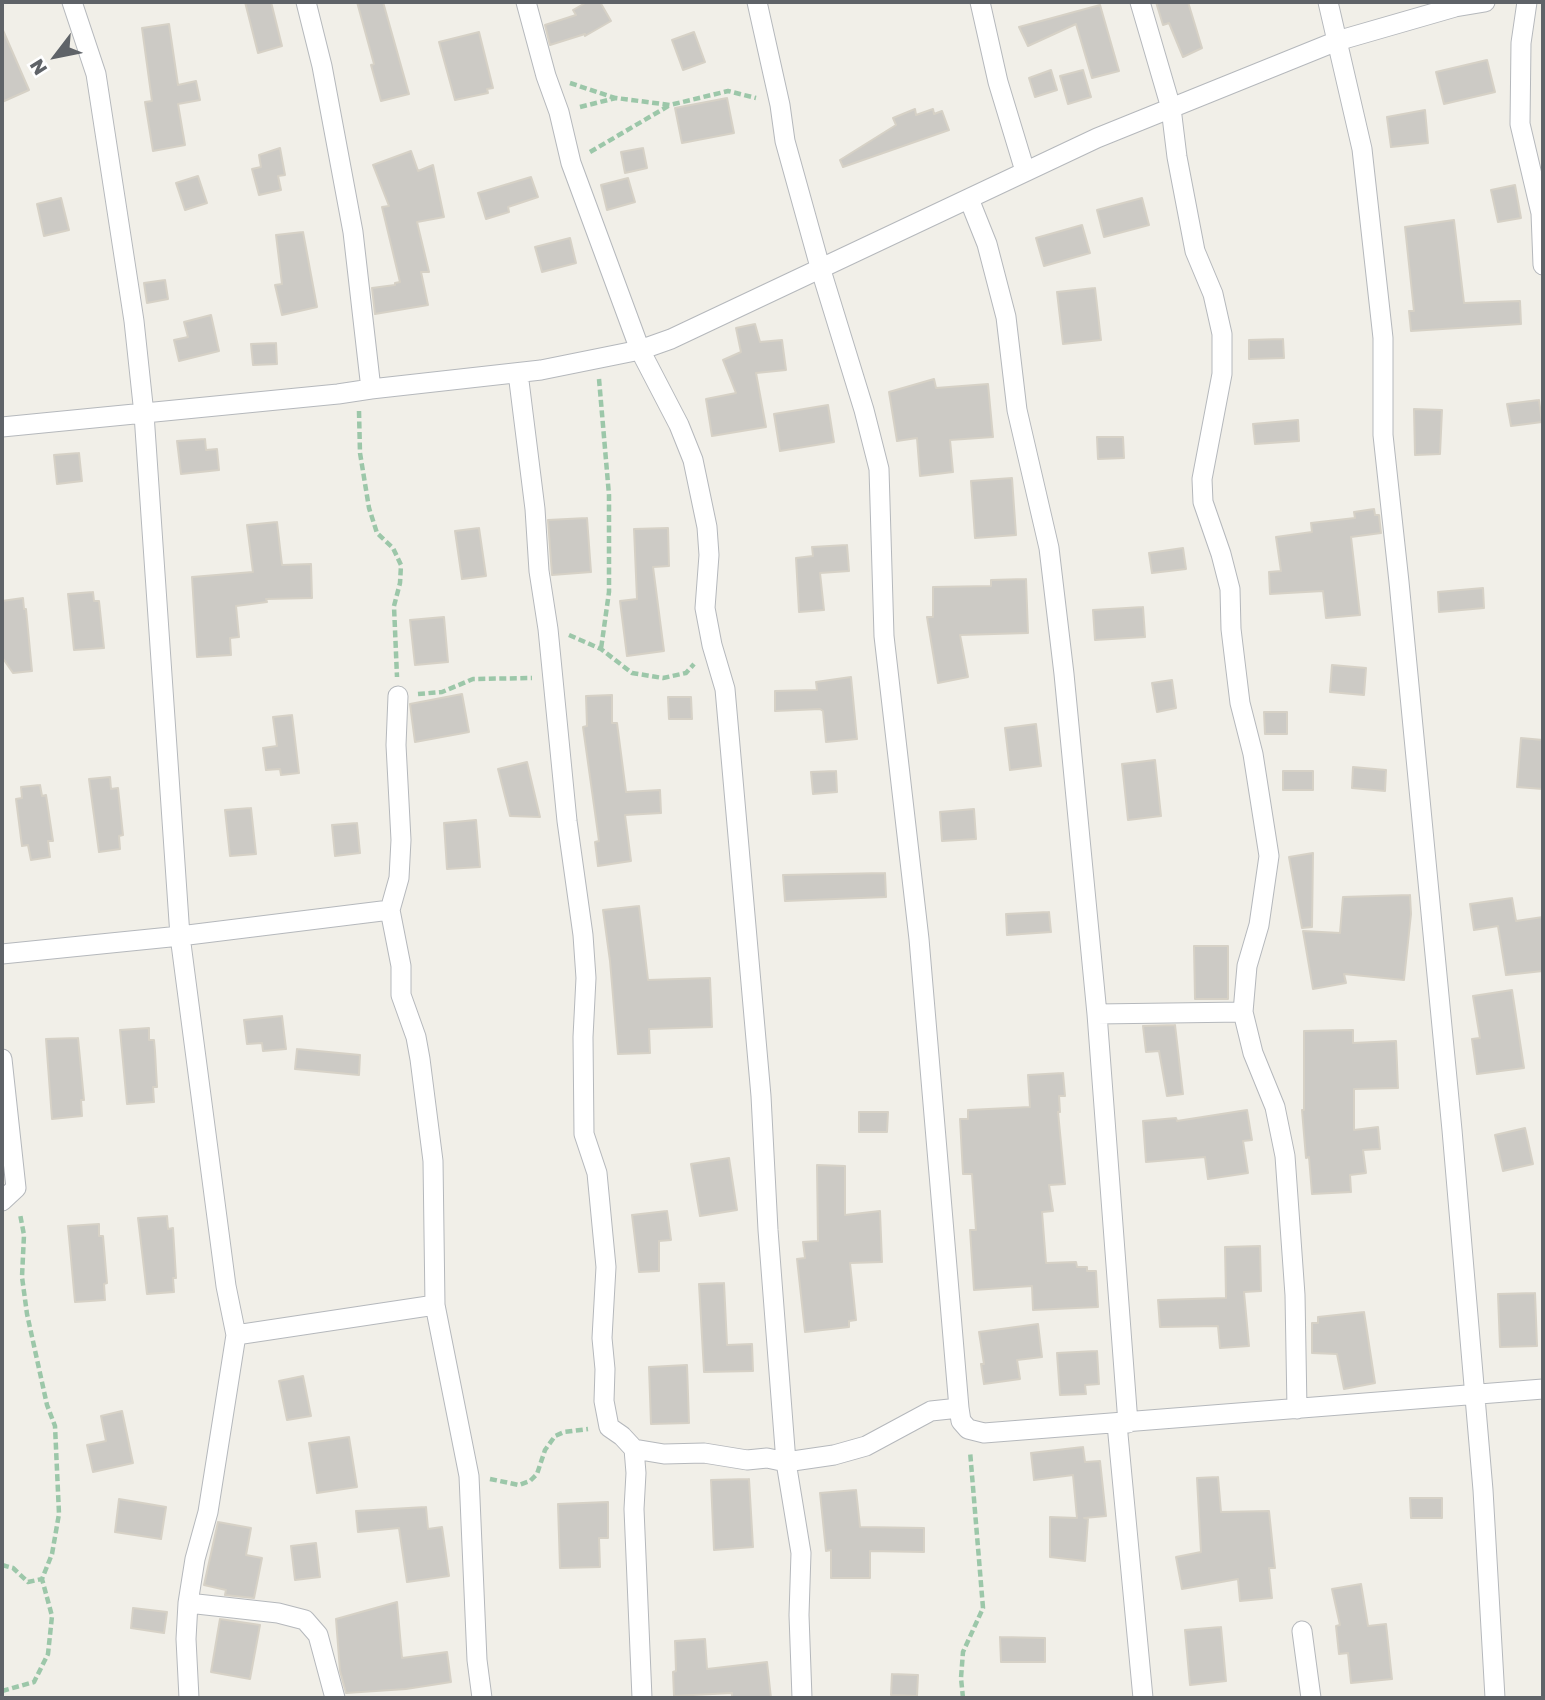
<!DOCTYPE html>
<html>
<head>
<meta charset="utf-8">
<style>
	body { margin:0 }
	#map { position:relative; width:1545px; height:1700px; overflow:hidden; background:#f1efe8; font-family:"Golos Text",sans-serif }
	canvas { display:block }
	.frame { position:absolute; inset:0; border:4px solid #5f6368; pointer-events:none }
	.north { position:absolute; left:21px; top:21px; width:70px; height:70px; -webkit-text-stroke:5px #fff; paint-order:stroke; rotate:238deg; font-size:19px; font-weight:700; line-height:28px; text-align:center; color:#5f6368 }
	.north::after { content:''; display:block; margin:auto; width:24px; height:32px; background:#5f6368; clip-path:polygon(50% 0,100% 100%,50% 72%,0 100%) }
</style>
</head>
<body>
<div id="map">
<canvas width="1545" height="1700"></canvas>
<div class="frame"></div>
<div class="north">N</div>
</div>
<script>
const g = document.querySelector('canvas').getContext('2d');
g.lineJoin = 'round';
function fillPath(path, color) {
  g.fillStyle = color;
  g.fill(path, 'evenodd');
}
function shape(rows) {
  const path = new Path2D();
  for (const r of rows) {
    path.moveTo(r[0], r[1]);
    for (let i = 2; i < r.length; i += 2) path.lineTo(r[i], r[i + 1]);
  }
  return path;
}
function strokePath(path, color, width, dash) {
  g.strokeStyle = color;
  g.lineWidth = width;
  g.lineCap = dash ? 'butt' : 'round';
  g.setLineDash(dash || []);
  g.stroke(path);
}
const building = shape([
	[245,2,271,2,282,46,258,53,245,2],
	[357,2,383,2,409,94,381,101,371,65,374,64,357,2],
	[587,2,600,2,611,21,585,36,585,34,550,45,545,25,576,15,573,10,587,2],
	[1156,2,1188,2,1202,48,1183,57,1169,23,1163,25,1156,2],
	[1100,5,1119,71,1092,78,1076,24,1028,46,1019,27,1100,5],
	[169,24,178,85,196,81,200,100,178,104,185,145,153,151,145,102,152,101,142,28,169,24],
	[2,28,29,90,2,102,2,28],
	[479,32,493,88,487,89,488,93,455,100,439,42,479,32],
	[694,32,705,62,683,70,672,40,694,32],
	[1487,60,1495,92,1444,104,1436,72,1487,60],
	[1051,70,1057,90,1035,97,1029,78,1051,70],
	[1083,70,1091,97,1068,104,1060,76,1083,70],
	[727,98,734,133,682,143,675,108,727,98],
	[915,109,916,115,933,109,934,114,942,111,949,130,843,167,840,160,896,125,893,118,915,109],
	[1425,110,1428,143,1391,147,1387,117,1425,110],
	[280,148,285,175,278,176,281,190,259,195,252,169,261,167,259,155,280,148],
	[643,148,647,168,625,173,621,152,643,148],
	[411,151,418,171,433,165,444,217,417,222,429,272,421,272,428,305,375,314,372,288,395,285,395,283,400,282,382,207,389,206,373,165,411,151],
	[198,176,207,203,185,210,176,183,198,176],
	[531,177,538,197,508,207,509,212,486,219,478,193,531,177],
	[628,178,635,202,607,210,601,185,628,178],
	[1515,185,1521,218,1498,222,1491,190,1515,185],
	[61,198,69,230,44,236,37,204,61,198],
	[1142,198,1149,225,1104,237,1097,210,1142,198],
	[1454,220,1464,303,1520,301,1521,324,1411,331,1409,311,1414,311,1405,227,1454,220],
	[1082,225,1090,253,1044,266,1036,238,1082,225],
	[303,232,317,307,282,315,275,285,282,284,276,235,303,232],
	[570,238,576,263,542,272,535,247,570,238],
	[165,280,168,299,147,303,144,283,165,280],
	[1095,288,1101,340,1063,344,1057,292,1095,288],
	[211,315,219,351,179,361,174,340,188,337,184,322,211,315],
	[755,324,760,342,782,340,786,370,756,373,766,427,712,436,706,399,736,393,723,360,741,352,736,328,755,324],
	[1283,339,1284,358,1249,359,1249,340,1283,339],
	[276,343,277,364,253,365,251,344,276,343],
	[934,379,936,388,988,384,993,437,950,440,953,472,920,476,917,438,897,441,889,392,934,379],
	[1539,400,1542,422,1511,426,1507,404,1539,400],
	[828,405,834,442,780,451,774,414,828,405],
	[1414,409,1442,410,1440,454,1415,455,1414,409],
	[1298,420,1299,441,1255,444,1253,424,1298,420],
	[1097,437,1123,437,1124,458,1098,459,1097,437],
	[205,439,206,450,217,449,219,470,181,474,177,441,205,439],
	[79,453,82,481,57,484,54,455,79,453],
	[1012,478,1016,535,975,538,971,481,1012,478],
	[1374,509,1375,515,1379,515,1381,533,1351,537,1360,615,1326,618,1323,591,1270,594,1269,572,1281,571,1276,537,1312,532,1311,523,1355,518,1354,512,1374,509],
	[587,518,591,572,552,575,548,520,587,518],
	[277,522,282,565,311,564,312,598,266,599,267,602,236,606,239,637,230,638,231,655,197,657,192,577,253,572,247,525,277,522],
	[479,528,486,576,462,579,455,531,479,528],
	[668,528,669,566,653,567,664,651,627,656,620,601,637,599,634,529,668,528],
	[847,545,849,571,820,573,824,610,799,612,796,558,813,556,812,547,847,545],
	[1183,548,1186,569,1152,573,1149,553,1183,548],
	[1026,579,1028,633,960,635,968,677,938,683,927,617,933,617,933,587,991,586,991,580,1026,579],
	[1483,588,1484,608,1439,612,1438,592,1483,588],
	[93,592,94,601,99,601,104,648,74,650,68,594,93,592],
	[23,598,24,609,26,609,32,671,13,673,2,657,2,601,23,598],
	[1143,607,1145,637,1095,640,1093,610,1143,607],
	[444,617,448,662,415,665,410,620,444,617],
	[1332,665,1366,668,1364,695,1330,692,1332,665],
	[851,677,857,739,826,742,823,711,820,709,775,711,775,691,817,690,816,682,851,677],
	[1172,680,1176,708,1157,712,1152,683,1172,680],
	[462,694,469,732,415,742,410,704,462,694],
	[612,695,612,723,617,723,626,792,660,790,661,813,625,815,631,861,598,866,595,842,599,841,583,727,587,726,586,696,612,695],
	[668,697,691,697,692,719,669,719,668,697],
	[1264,712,1287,712,1287,734,1265,734,1264,712],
	[292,715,299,773,281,775,280,769,266,770,263,748,277,746,273,717,292,715],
	[1036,724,1041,766,1010,770,1005,728,1036,724],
	[1521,738,1543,740,1543,789,1517,787,1521,738],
	[1155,760,1161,816,1128,820,1122,764,1155,760],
	[527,762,540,817,510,816,498,769,527,762],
	[1353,767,1386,770,1385,791,1352,788,1353,767],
	[836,771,837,792,813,794,811,772,836,771],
	[1283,771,1313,771,1313,790,1283,790,1283,771],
	[110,777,111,789,118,788,123,835,119,836,120,849,99,852,89,779,110,777],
	[40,785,42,796,46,795,53,841,48,841,50,857,31,860,28,845,22,846,16,799,22,798,21,787,40,785],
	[251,808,256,854,230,856,225,810,251,808],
	[974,809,976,839,942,841,940,812,974,809],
	[476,820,480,867,447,869,444,823,476,820],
	[357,823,360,853,335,856,332,825,357,823],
	[1313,853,1312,927,1302,928,1289,857,1313,853],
	[885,873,886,897,785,901,783,875,885,873],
	[1410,895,1411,914,1404,980,1344,974,1346,983,1313,989,1303,931,1340,933,1343,897,1410,895],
	[1512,898,1516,921,1543,917,1543,971,1506,975,1498,926,1474,930,1470,904,1512,898],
	[639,906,648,980,710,978,712,1027,649,1029,650,1053,618,1054,610,961,603,910,639,906],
	[1049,912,1051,932,1007,935,1006,914,1049,912],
	[1194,946,1228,946,1228,999,1195,999,1194,946],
	[1512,990,1524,1068,1477,1074,1472,1039,1480,1038,1473,996,1512,990],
	[282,1016,286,1049,263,1051,262,1043,247,1044,244,1020,282,1016],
	[1175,1025,1183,1094,1167,1096,1159,1051,1146,1052,1143,1026,1175,1025],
	[149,1028,149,1040,154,1040,155,1051,157,1087,153,1087,154,1102,127,1104,120,1030,149,1028],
	[1353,1030,1353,1043,1396,1041,1398,1088,1354,1089,1354,1130,1378,1127,1380,1149,1363,1150,1366,1173,1350,1175,1351,1192,1312,1194,1309,1157,1306,1158,1302,1110,1304,1110,1304,1031,1353,1030],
	[78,1038,84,1100,81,1100,82,1116,52,1119,46,1039,78,1038],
	[297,1049,360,1055,359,1075,295,1069,297,1049],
	[1063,1073,1065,1096,1059,1096,1060,1112,1058,1112,1065,1184,1049,1185,1053,1211,1042,1212,1046,1263,1076,1262,1077,1267,1087,1267,1087,1271,1096,1271,1098,1307,1033,1310,1032,1286,974,1290,970,1230,976,1230,972,1174,963,1174,960,1119,968,1119,968,1110,1030,1107,1028,1075,1063,1073],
	[1247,1110,1252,1140,1243,1141,1248,1173,1208,1179,1205,1157,1146,1162,1143,1121,1176,1118,1177,1121,1247,1110],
	[859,1112,888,1112,887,1132,859,1132,859,1112],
	[1525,1128,1533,1164,1503,1171,1495,1135,1525,1128],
	[729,1158,737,1210,700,1216,691,1164,729,1158],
	[817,1165,845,1166,845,1215,880,1211,882,1262,850,1263,856,1320,849,1321,849,1327,805,1332,797,1259,805,1258,803,1242,818,1241,817,1165],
	[667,1211,671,1240,659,1241,659,1271,639,1272,632,1215,667,1211],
	[167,1216,168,1229,173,1228,176,1278,173,1278,174,1292,147,1294,138,1218,167,1216],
	[99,1224,99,1236,103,1236,107,1283,104,1284,105,1300,75,1302,68,1226,99,1224],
	[1260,1246,1261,1291,1244,1292,1249,1346,1220,1348,1218,1326,1160,1327,1158,1300,1226,1298,1225,1247,1260,1246],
	[724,1283,727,1345,752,1344,753,1371,704,1372,699,1284,724,1283],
	[1535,1293,1537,1346,1500,1347,1498,1294,1535,1293],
	[1364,1312,1375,1383,1344,1389,1337,1354,1312,1353,1312,1323,1318,1323,1318,1317,1364,1312],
	[1038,1324,1042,1357,1017,1360,1020,1379,984,1384,981,1364,984,1364,979,1332,1038,1324],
	[1097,1351,1099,1384,1085,1385,1086,1394,1060,1395,1057,1353,1097,1351],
	[687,1365,689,1423,651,1424,649,1367,687,1365],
	[303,1376,311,1416,287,1420,279,1381,303,1376],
	[122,1411,133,1463,93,1472,87,1445,106,1441,101,1416,122,1411],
	[349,1437,357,1487,317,1493,309,1443,349,1437],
	[1083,1447,1085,1462,1100,1461,1106,1516,1084,1518,1088,1519,1085,1561,1050,1557,1050,1517,1077,1518,1073,1475,1034,1480,1031,1453,1083,1447],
	[1218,1477,1221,1512,1269,1511,1275,1568,1269,1568,1272,1598,1240,1601,1238,1579,1182,1589,1176,1557,1201,1552,1197,1478,1218,1477],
	[749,1479,753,1547,714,1550,711,1480,749,1479],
	[856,1490,860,1527,924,1528,924,1552,870,1551,870,1578,831,1578,831,1550,826,1551,820,1493,856,1490],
	[1410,1498,1442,1498,1442,1518,1411,1518,1410,1498],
	[119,1499,166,1507,161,1539,115,1532,119,1499],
	[608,1502,608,1538,599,1538,600,1567,560,1568,558,1504,608,1502],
	[426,1507,428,1529,442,1527,449,1576,407,1582,399,1528,358,1532,356,1511,426,1507],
	[218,1522,251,1528,246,1555,262,1558,254,1598,225,1595,226,1590,204,1585,218,1522],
	[316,1543,320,1577,295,1580,291,1546,316,1543],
	[1361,1584,1368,1626,1386,1624,1392,1679,1351,1683,1348,1653,1339,1654,1336,1626,1340,1625,1332,1589,1361,1584],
	[397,1602,402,1658,447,1652,451,1682,406,1689,346,1693,340,1671,336,1619,397,1602],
	[133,1608,167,1612,164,1633,131,1628,133,1608],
	[220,1619,260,1625,250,1679,211,1672,220,1619],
	[1221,1627,1226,1681,1190,1685,1185,1630,1221,1627],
	[1000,1637,1045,1638,1045,1662,1001,1662,1000,1637],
	[705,1639,707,1669,767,1662,771,1698,732,1698,732,1693,674,1696,673,1672,676,1671,675,1641,705,1639],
	[892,1674,918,1675,917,1696,891,1695,892,1674]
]);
const path = shape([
	[570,83,615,98],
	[580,107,616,98,670,105,728,91,756,98],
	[590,152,670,105],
	[599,379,609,495,609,592,601,649],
	[359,411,360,453,369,508,377,533,393,548,401,565,400,583,394,606,397,677],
	[569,635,601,649,632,673,663,678,686,673,694,664],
	[418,694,442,692,473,679,532,678],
	[490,1479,519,1485,530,1481,537,1474,545,1450,555,1436,564,1432,588,1429],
	[2,1565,13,1568,28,1582,42,1579],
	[2,1691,34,1682,48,1654,52,1616,42,1579,52,1554,59,1514,55,1426,47,1405,27,1314,22,1277,24,1235,20,1214],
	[963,1698,961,1678,963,1652,983,1608,970,1451]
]);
const minor = shape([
	[72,2,96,74,134,321,144,414,180,936,226,1286,236,1335,208,1512,195,1559,188,1603,186,1639,189,1698],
	[306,2,322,66,353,232,371,389],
	[526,2,546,76,559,112,571,163,640,350,679,425,693,460,707,527,709,555,705,608,712,645,725,689,761,1096,768,1230,786,1462,801,1553,799,1615,802,1698],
	[980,2,998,82,1025,171],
	[1140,2,1171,108,1177,157,1195,251,1213,294,1222,334,1222,374,1202,479,1203,502,1221,554,1230,589,1231,629,1240,703,1253,754,1269,856,1259,925,1247,966,1243,1012,1253,1053,1275,1107,1285,1156,1295,1295,1297,1409],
	[1328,2,1362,149,1383,338,1383,435,1399,582,1452,1130,1483,1490,1495,1698],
	[1527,2,1521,43,1520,124,1541,213,1543,265],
	[969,199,987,244,1006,317,1017,410,1049,548,1064,674,1097,1014,1128,1423],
	[518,373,535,509,539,571,548,629,567,821,583,935,586,978,583,1037,584,1134,597,1173,606,1267,602,1338,605,1369,604,1401,609,1427,622,1436,634,1449,636,1473,634,1509,642,1698],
	[2,427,338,394,371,389,541,370,640,350,671,339,1097,138,1337,41,1455,7,1485,2],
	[390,910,401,966,401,995,416,1037,420,1059,433,1161,435,1305,469,1476,477,1660,482,1698],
	[2,954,180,936,390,910,399,878,401,840,396,745,398,696],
	[1097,1014,1243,1012],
	[2,1059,16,1188,2,1201],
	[236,1335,435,1305],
	[959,1408,961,1421,968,1429,984,1433,1543,1389],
	[1117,1424,1143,1698],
	[634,1449,664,1454,704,1453,747,1460,767,1458,786,1462,834,1455,866,1446,931,1411,959,1408,919,939,884,636,879,469,864,410,820,267,785,141,780,105,757,2],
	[188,1603,278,1613,305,1620,318,1635,335,1698],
	[1302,1631,1311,1698]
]);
fillPath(building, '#cccac5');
strokePath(building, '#d6d1c6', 2);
strokePath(minor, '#b5b8bc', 21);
strokePath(path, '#9cc7a9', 4.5, [7, 3.5]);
strokePath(minor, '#fff', 19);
</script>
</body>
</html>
